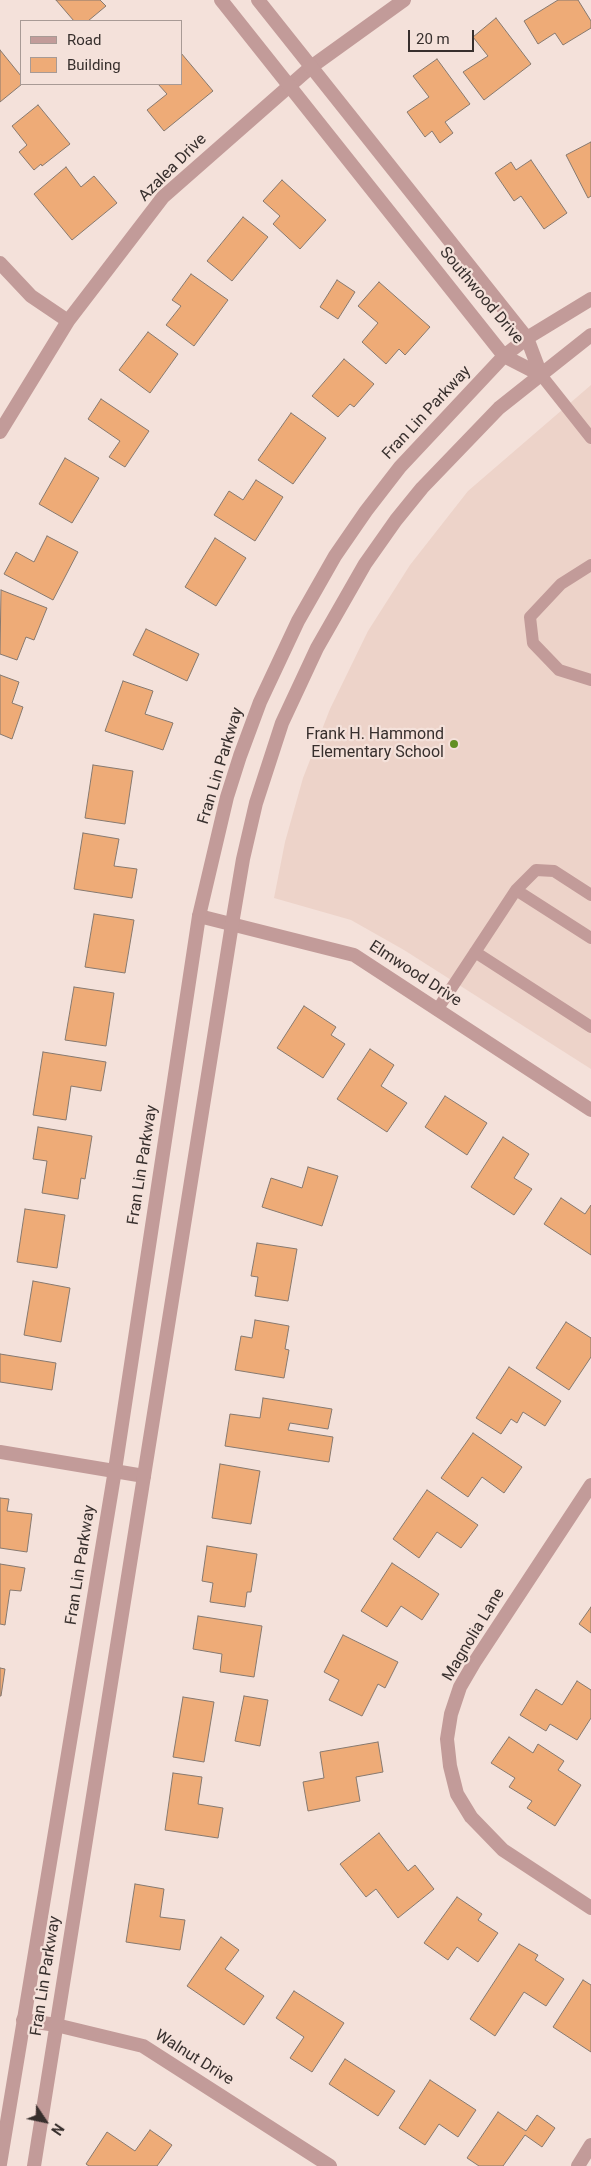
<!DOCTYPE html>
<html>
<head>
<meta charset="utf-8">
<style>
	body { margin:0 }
	#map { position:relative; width:591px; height:2166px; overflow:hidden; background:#f4e1da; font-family:Roboto,sans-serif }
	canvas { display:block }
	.legend { position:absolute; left:20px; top:20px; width:162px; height:65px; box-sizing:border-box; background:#f4e1da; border:1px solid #a89a95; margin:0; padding:6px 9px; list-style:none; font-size:15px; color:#372f2d }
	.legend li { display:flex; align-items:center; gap:10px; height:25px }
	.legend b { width:25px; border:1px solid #a89a95 }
	.north { position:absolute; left:20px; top:2096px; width:50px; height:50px; -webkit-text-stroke:4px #f4e1da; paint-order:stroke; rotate:124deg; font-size:14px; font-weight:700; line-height:20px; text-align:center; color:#372f2d }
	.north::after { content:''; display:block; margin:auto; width:18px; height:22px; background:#372f2d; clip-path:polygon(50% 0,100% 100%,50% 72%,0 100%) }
	.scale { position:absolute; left:408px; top:30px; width:66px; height:22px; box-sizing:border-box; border:2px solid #372f2d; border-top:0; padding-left:6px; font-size:15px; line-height:18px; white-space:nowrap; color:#372f2d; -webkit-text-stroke:4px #f4e1da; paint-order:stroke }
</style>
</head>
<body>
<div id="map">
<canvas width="591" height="2166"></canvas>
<ul class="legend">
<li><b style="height:6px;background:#c29b99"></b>Road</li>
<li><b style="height:14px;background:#eeab77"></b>Building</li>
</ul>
<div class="north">N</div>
<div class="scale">20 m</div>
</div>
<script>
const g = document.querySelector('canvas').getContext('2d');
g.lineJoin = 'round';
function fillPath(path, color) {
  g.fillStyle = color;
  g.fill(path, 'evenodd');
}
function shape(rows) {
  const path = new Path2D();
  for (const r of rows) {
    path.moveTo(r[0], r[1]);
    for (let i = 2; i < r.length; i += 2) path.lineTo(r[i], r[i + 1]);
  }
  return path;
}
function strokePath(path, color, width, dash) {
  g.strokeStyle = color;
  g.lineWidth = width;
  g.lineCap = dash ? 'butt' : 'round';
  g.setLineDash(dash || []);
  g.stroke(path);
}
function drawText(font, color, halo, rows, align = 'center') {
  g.font = font + ' Roboto,sans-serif';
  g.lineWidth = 4.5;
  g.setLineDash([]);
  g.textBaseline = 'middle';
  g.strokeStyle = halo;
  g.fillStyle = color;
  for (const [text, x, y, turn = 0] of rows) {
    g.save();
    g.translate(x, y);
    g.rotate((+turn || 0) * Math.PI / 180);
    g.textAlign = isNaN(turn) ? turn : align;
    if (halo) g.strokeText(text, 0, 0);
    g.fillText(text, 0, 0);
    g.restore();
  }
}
const built = shape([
	[591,385,591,1069,404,950,351,920,274,898,285,842,303,778,330,709,368,631,410,565,468,491]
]);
const building = shape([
	[56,0,100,0,106,6,88,21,74,21,56,0],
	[558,0,578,0,591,21,591,28,563,45,555,33,538,44,524,21,558,0],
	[496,18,531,64,484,100,463,72,488,56,473,37,496,18],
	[0,50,21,76,22,84,0,102,0,50],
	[181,53,213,91,164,131,147,110,167,94,158,84,181,84,181,53],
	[437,59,470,104,445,122,453,133,440,143,432,131,425,137,407,112,429,97,413,76,437,59],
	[38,105,70,144,42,166,41,164,34,170,19,152,27,145,12,126,38,105],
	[591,142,591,196,588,198,566,155,591,142],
	[531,160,567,213,544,229,521,196,514,201,495,173,511,162,516,170,531,160],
	[66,167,81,187,94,176,117,203,72,240,34,194,66,167],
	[282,180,326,220,300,249,273,224,280,216,263,201,282,180],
	[243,217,268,237,232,281,207,261,243,217],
	[191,274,228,300,194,346,166,325,181,306,172,300,191,274],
	[337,280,355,292,338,319,320,307,337,280],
	[379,282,430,327,405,355,399,349,386,364,362,342,378,323,358,306,379,282],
	[148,332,178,354,150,393,119,370,148,332],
	[344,359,374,384,354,407,350,404,338,417,312,396,344,359],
	[101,399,149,431,125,467,109,457,120,441,88,419,101,399],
	[291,413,326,438,293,484,258,460,291,413],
	[65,458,99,478,72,523,39,504,65,458],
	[256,480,283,497,255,541,214,515,229,491,243,500,256,480],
	[47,536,78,552,53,600,4,574,16,552,34,562,47,536],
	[215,538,246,558,216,606,185,587,215,538],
	[1,590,47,608,34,640,26,637,17,660,0,654,1,590],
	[146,629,199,654,187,681,133,655,146,629],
	[0,675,19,682,12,703,23,707,12,739,0,734,0,675],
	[123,681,153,691,145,714,173,723,163,750,105,731,123,681],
	[93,765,133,771,125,824,85,818,93,765],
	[83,833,119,839,114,866,137,869,132,898,74,889,83,833],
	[94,914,134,920,125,973,85,967,94,914],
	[74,987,114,993,106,1046,65,1040,74,987],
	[304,1006,336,1027,331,1035,345,1044,323,1078,277,1048,304,1006],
	[370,1049,394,1065,381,1086,407,1103,387,1132,337,1099,370,1049],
	[43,1052,106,1062,101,1091,71,1086,66,1120,33,1115,43,1052],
	[445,1096,487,1123,467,1155,425,1127,445,1096],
	[38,1127,92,1136,85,1179,81,1178,78,1199,42,1193,47,1161,33,1159,38,1127],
	[503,1137,529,1154,514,1178,532,1189,514,1215,471,1187,503,1137],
	[308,1167,338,1176,322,1226,262,1207,271,1178,302,1188,308,1167],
	[561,1198,585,1214,591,1205,591,1255,544,1224,561,1198],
	[25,1209,65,1215,57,1268,17,1262,25,1209],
	[257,1243,297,1249,288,1301,255,1296,258,1277,251,1276,257,1243],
	[33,1281,70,1288,61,1342,24,1335,33,1281],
	[255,1320,289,1326,285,1349,289,1350,284,1378,235,1370,241,1336,252,1338,255,1320],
	[566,1322,591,1338,591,1357,569,1390,536,1368,566,1322],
	[0,1354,56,1363,52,1390,0,1382,0,1354],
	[509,1367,561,1401,545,1426,523,1412,517,1423,511,1419,501,1434,476,1418,509,1367],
	[263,1398,332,1409,328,1429,290,1423,288,1430,333,1437,329,1462,225,1446,230,1414,260,1418,263,1398],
	[473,1433,522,1467,504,1493,482,1477,468,1497,441,1478,473,1433],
	[220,1464,260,1471,251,1524,212,1518,220,1464],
	[427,1490,478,1525,461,1548,437,1532,419,1558,393,1539,427,1490],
	[0,1498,9,1499,7,1511,32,1514,27,1552,0,1548,0,1498],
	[207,1546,257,1554,251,1592,247,1592,245,1607,210,1602,213,1583,202,1581,207,1546],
	[392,1563,439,1594,422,1620,401,1606,387,1627,361,1611,392,1563],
	[0,1564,25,1568,21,1591,10,1590,5,1625,0,1624,0,1564],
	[591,1607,591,1633,579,1624,591,1607],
	[198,1616,262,1626,254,1677,220,1672,222,1654,193,1649,198,1616],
	[343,1635,398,1662,385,1688,378,1684,362,1716,329,1700,339,1680,324,1672,343,1635],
	[0,1668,5,1669,1,1696,0,1696,0,1668],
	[577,1681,591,1690,591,1718,577,1740,550,1724,546,1731,520,1715,536,1689,562,1705,577,1681],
	[244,1696,268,1700,260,1746,235,1741,244,1696],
	[183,1697,214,1702,204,1762,173,1757,183,1697],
	[509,1737,533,1753,538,1744,564,1761,558,1770,581,1785,555,1826,527,1808,532,1801,509,1787,515,1778,491,1763,509,1737],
	[378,1742,383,1772,356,1777,360,1801,308,1811,303,1782,324,1778,320,1752,378,1742],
	[173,1773,202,1777,198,1804,223,1808,218,1838,165,1830,173,1773],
	[379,1833,408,1871,415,1865,434,1889,398,1918,376,1889,366,1897,340,1864,379,1833],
	[135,1884,164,1889,160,1917,185,1920,180,1950,126,1942,135,1884],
	[457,1897,482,1914,478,1920,498,1933,478,1962,457,1947,448,1960,424,1943,457,1897],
	[221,1937,239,1950,225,1969,264,1996,244,2025,187,1986,221,1937],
	[519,1944,538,1955,535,1960,564,1979,546,2006,524,1992,495,2036,470,2019,519,1944],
	[583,1980,591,1985,591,2052,553,2027,583,1980],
	[294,1991,344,2023,312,2072,290,2058,304,2037,276,2018,294,1991],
	[345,2059,395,2091,378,2116,329,2084,345,2059],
	[430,2080,476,2110,458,2137,439,2124,425,2145,399,2128,430,2080],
	[498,2112,526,2131,537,2115,555,2128,542,2147,525,2135,503,2166,479,2166,467,2158,498,2112],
	[150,2130,172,2145,157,2166,89,2166,86,2164,107,2132,135,2151,150,2130]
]);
const service = shape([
	[541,375,591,438],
	[591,565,561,584,530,617,533,643,559,670,591,680],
	[516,890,591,938],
	[475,952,591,1027],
	[437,1010,516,890,536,870,554,871,591,895]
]);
const minor = shape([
	[0,263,31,296,68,321],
	[0,432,68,321,163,197,311,67,404,0],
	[199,916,354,955,591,1110],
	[0,1452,144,1476],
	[591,1485,474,1663,460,1687,451,1714,447,1739,450,1766,457,1794,471,1817,503,1850,591,1908],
	[23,2020,56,2025,143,2046,330,2166],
	[578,2166,591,2145]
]);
const tertiary = shape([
	[221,0,504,356,541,375],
	[258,0,527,338,541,375],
	[0,2164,115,1470,199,916,227,797,240,756,260,702,298,621,335,556,366,511,400,467,504,356,527,338,591,299],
	[34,2166,232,924,243,859,256,803,282,723,317,648,365,564,396,520,422,488,499,408,591,335]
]);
const markers = [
	[454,744,5,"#629023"]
];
const streetNames = [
	["Azalea Drive",173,168,-45],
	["Southwood Drive",481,296,50],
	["Fran Lin Parkway",427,413,-47],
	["Fran Lin Parkway",221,766,-73],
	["Elmwood Drive",415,974,33],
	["Fran Lin Parkway",143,1165,-81],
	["Fran Lin Parkway",81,1565,-81],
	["Magnolia Lane",474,1635,-59],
	["Fran Lin Parkway",46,1976,-81],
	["Walnut Drive",194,2058,32]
];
const poiNames = [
	["Frank H. Hammond",444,735],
	["Elementary School",444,753]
];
fillPath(built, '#edd3c9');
fillPath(building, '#eeab77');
strokePath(building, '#87796f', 1);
strokePath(service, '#c29b99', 12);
strokePath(minor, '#c29b99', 14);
strokePath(tertiary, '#c29b99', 14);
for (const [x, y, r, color] of markers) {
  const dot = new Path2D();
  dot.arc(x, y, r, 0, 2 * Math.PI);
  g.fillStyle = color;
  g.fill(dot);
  strokePath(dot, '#f4e1da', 2);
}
drawText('16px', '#372f2d', '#f4e1da', streetNames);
drawText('16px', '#372f2d', '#f4e1da', poiNames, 'right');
</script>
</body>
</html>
